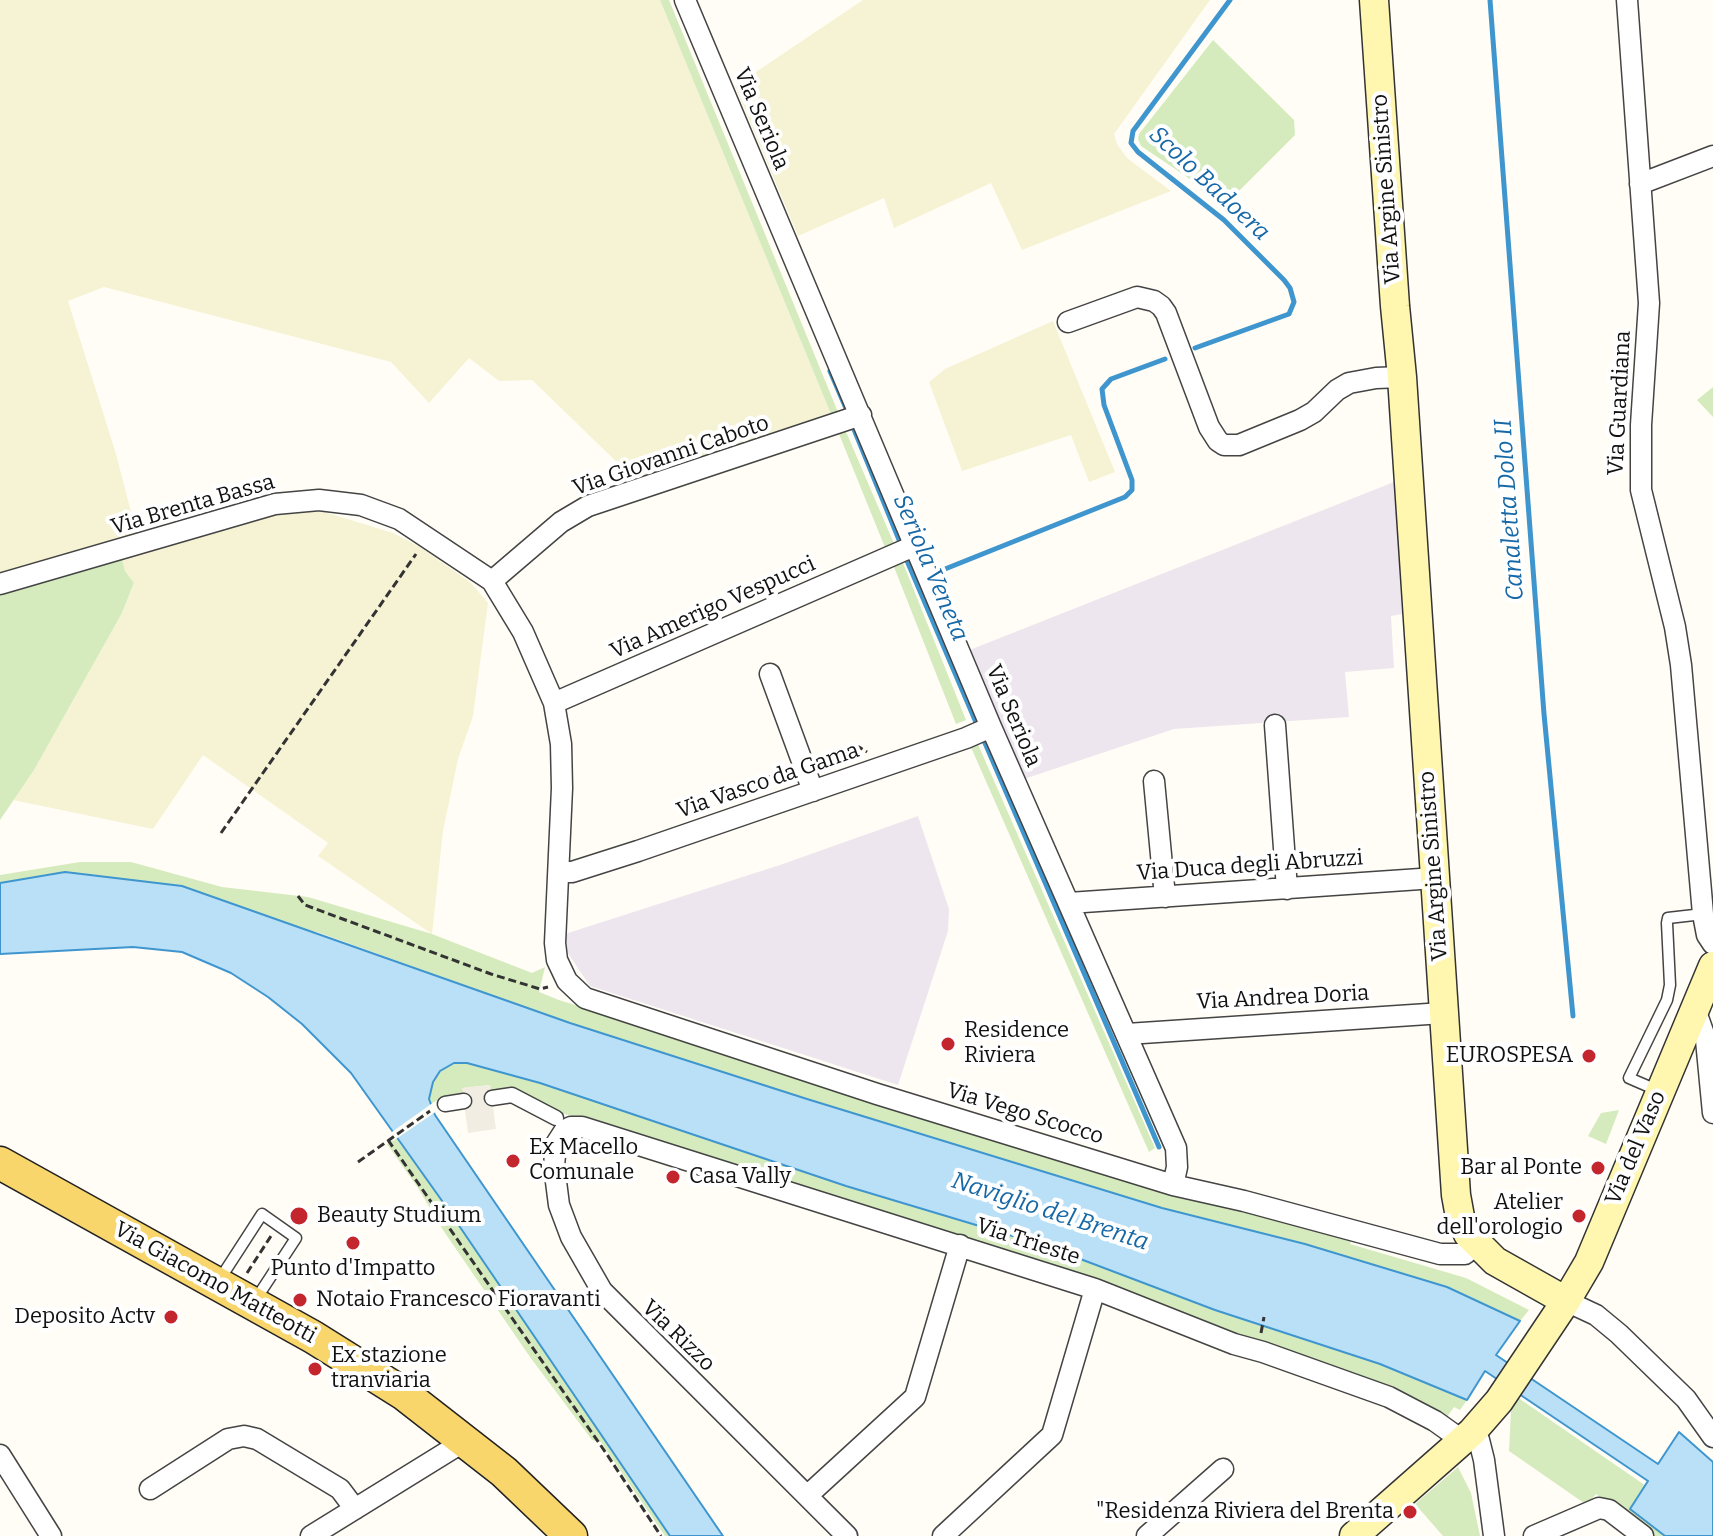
<!DOCTYPE html>
<html>
<head>
<meta charset="utf-8">
<style>
	body { margin:0 }
	canvas { display:block; background:#fffdf5 }
</style>
</head>
<body>
<canvas width="1713" height="1536"></canvas>
<script>
const g = document.querySelector('canvas').getContext('2d');
g.lineJoin = 'round';
function fillPath(path, color) {
  g.fillStyle = color;
  g.fill(path, 'evenodd');
}
function shape(rows) {
  const path = new Path2D();
  for (const r of rows) {
    path.moveTo(r[0], r[1]);
    for (let i = 2; i < r.length; i += 2) path.lineTo(r[i], r[i + 1]);
  }
  return path;
}
function strokePath(path, color, width, dash) {
  g.strokeStyle = color;
  g.lineWidth = width;
  g.lineCap = dash ? 'butt' : 'round';
  g.setLineDash(dash || []);
  g.stroke(path);
}
function drawText(font, color, halo, rows, align = 'center') {
  g.font = font + ' Bitter,serif';
  g.lineWidth = 8;
  g.setLineDash([]);
  g.textBaseline = 'middle';
  g.strokeStyle = halo;
  g.fillStyle = color;
  for (const [text, x, y, turn = 0] of rows) {
    g.save();
    g.translate(x, y);
    g.rotate((+turn || 0) * Math.PI / 180);
    g.textAlign = isNaN(turn) ? turn : align;
    if (halo) g.strokeText(text, 0, 0);
    g.fillText(text, 0, 0);
    g.restore();
  }
}
const industrial = shape([
	[1394,482,1402,614,1391,616,1394,668,1345,672,1349,717,1174,729,1021,780,967,651],
	[918,816,949,909,948,931,898,1085,590,986,565,949,565,934,780,865]
]);
const farmland = shape([
	[0,0,660,0,833,419,627,486,626,471,532,380,499,381,469,358,429,403,391,362,104,287,68,301,116,454,138,539,0,577],
	[863,0,1210,0,1114,134,1117,144,1127,158,1171,191,1022,250,991,183,894,228,884,198,798,236,735,86],
	[1053,321,1115,472,1089,482,1071,435,962,471,929,382,945,369],
	[318,510,393,533,420,547,471,583,488,603,473,716,458,759,443,831,432,934,318,856,328,843,203,755,153,829,13,800,34,770,122,613,134,584,125,571,122,559,276,513]
]);
const green = shape([
	[660,0,669,0,840,417,833,419],
	[1213,40,1294,120,1295,135,1222,208,1187,177,1141,146,1138,139,1139,134],
	[1713,387,1713,417,1697,400],
	[844,427,895,546,886,550,837,429],
	[901,558,966,720,956,724,892,562],
	[122,559,125,571,134,583,122,613,34,770,0,820,0,592],
	[977,742,1155,1148,1149,1152,970,745],
	[80,862,131,862,222,887,308,897,432,934,532,973,545,967,539,992,559,1000,965,1129,1351,1240,1350,1244,1466,1278,1529,1310,1520,1321,1447,1287,1305,1244,1162,1208,807,1099,570,1023,317,932,65,872,0,883,0,875],
	[455,1063,467,1063,540,1083,846,1186,1046,1246,1215,1310,1380,1364,1467,1400,1460,1410,1454,1407,1447,1417,1356,1376,588,1121,491,1092,490,1085,463,1088,463,1098,436,1101,431,1105,429,1099,433,1082,440,1071],
	[1619,1110,1606,1144,1588,1136,1601,1113],
	[396,1138,445,1205,670,1536,665,1536,601,1442,592,1440,530,1357,443,1230,418,1188,387,1144],
	[1517,1397,1646,1486,1631,1509,1665,1536,1652,1536,1596,1494,1590,1501,1584,1503,1509,1451,1511,1411],
	[1458,1467,1471,1493,1480,1536,1443,1536,1415,1504]
]);
const plaza = shape([
	[490,1085,496,1129,468,1133,462,1088]
]);
const water = shape([
	[65,872,182,886,570,1023,807,1099,1162,1208,1305,1244,1447,1287,1520,1321,1496,1355,1658,1464,1679,1432,1713,1462,1713,1536,1665,1536,1630,1509,1648,1481,1485,1371,1467,1400,1380,1364,1215,1310,1046,1246,846,1186,540,1083,467,1063,454,1063,440,1071,433,1082,429,1099,435,1115,723,1536,670,1536,445,1205,351,1073,302,1024,268,997,231,973,182,952,133,947,0,954,0,883,65,872]
]);
const pier = shape([
	[434,1102,437,1111,393,1141,389,1134]
]);
const stream = shape([
	[1490,0,1544,714,1573,1016],
	[1195,348,1289,314,1294,302,1290,288,1284,280,1224,220,1138,152,1131,143,1133,131,1230,0],
	[830,371,848,413],
	[851,422,902,547],
	[905,556,978,727],
	[935,573,1125,497,1132,490,1132,480,1104,405,1102,389,1111,379,1165,359],
	[982,736,1159,1147]
]);
const path = shape([
	[821,759,859,747,867,752],
	[740,797,744,786,786,771],
	[221,833,416,554],
	[298,896,305,905,491,974,540,989,548,987],
	[388,1140,606,1453,661,1536],
	[358,1162,430,1111],
	[247,1273,271,1236],
	[1261,1333,1264,1317]
]);
const service = shape([
	[1659,1091,1629,1078,1667,1000,1670,985,1667,923,1668,918,1703,914],
	[218,1282,262,1214,296,1238,256,1299]
]);
const pedestrian = shape([
	[492,1098,512,1095,556,1118],
	[445,1104,464,1101]
]);
const minor = shape([
	[685,0,991,727,1176,1148,1177,1167,1173,1185],
	[1627,0,1649,303,1641,425,1641,490,1675,627,1681,665,1703,914,1707,935,1713,944],
	[1640,184,1713,156],
	[1068,322,1137,297,1154,301,1161,306,1166,313,1209,427,1218,441,1224,445,1239,445,1300,420,1314,412,1337,390,1349,383,1376,378,1402,377],
	[492,581,561,522,588,506,861,415],
	[0,584,275,504,319,500,361,505,399,519,492,581,523,632,554,703,561,744,562,788,555,943,557,960,567,981,585,998,877,1094,1173,1185,1244,1201,1440,1254,1465,1254,1477,1243],
	[770,674,813,791],
	[554,703,914,546],
	[1275,725,1287,889],
	[1154,781,1165,897],
	[559,872,572,872,638,851,966,738,991,727],
	[1069,903,1435,878],
	[1692,1017,1699,1020,1706,1040,1713,1113],
	[1127,1034,1443,1013],
	[1566,1301,1596,1315,1619,1334,1686,1399,1713,1437],
	[1472,1432,1479,1440,1484,1460,1494,1536],
	[0,1455,51,1536],
	[150,1489,228,1439,244,1436,257,1439,340,1489,355,1509],
	[807,1496,915,1397,960,1245],
	[311,1536,455,1447,463,1438],
	[847,1536,602,1291,571,1237,559,1205,554,1166,556,1144,565,1130,571,1127,582,1127,1095,1289,1234,1344,1263,1352,1389,1397,1435,1421,1463,1441],
	[943,1536,1052,1435,1095,1289],
	[1147,1536,1223,1469],
	[1534,1536,1599,1508,1609,1510,1643,1536]
]);
const secondary = shape([
	[1374,0,1395,306,1402,377,1456,1195,1460,1217,1468,1234,1495,1261,1566,1301],
	[1354,1536,1472,1432,1499,1401,1566,1301,1589,1262,1713,966]
]);
const primary = shape([
	[0,1163,313,1337,404,1394,504,1472,571,1536]
]);
const markers = [
	[948,1044,8,"#c4262e"],
	[1589,1056,8,"#c4262e"],
	[513,1161,8,"#c4262e"],
	[1598,1168,8,"#c4262e"],
	[673,1177,8,"#c4262e"],
	[299,1216,10,"#c4262e"],
	[1579,1216,8,"#c4262e"],
	[353,1243,8,"#c4262e"],
	[300,1300,8,"#c4262e"],
	[171,1317,8,"#c4262e"],
	[315,1369,8,"#c4262e"],
	[1410,1512,8,"#c4262e"]
];
const streetNames = [
	["Via Seriola",761,119,67],
	["Via Argine Sinistro",1387,189,-94],
	["Via Guardiana",1620,403,-87],
	["Via Giovanni Caboto",671,456,-19],
	["Via Brenta Bassa",193,505,-16],
	["Via Amerigo Vespucci",713,608,-24],
	["Via Seriola",1013,716,67],
	["Via Vasco da Gama",768,781,-19],
	["Via Duca degli Abruzzi",1250,866,-4],
	["Via Argine Sinistro",1434,866,-94],
	["Via Andrea Doria",1283,998,-3],
	["Via Vego Scocco",1025,1114,17],
	["Via del Vaso",1636,1148,-67],
	["Via Trieste",1028,1242,18],
	["Via Giacomo Matteotti",215,1283,29],
	["Via Rizzo",678,1336,44]
];
const poiNames = [
	["Residence",964,1031],
	["Riviera",964,1056],
	["EUROSPESA",1573,1056,"right"],
	["Ex Macello",529,1148],
	["Comunale",529,1173],
	["Bar al Ponte",1582,1168,"right"],
	["Casa Vally",689,1177],
	["Atelier",1563,1203,"right"],
	["dell'orologio",1563,1228,"right"],
	["Beauty Studium",317,1216],
	["Punto d'Impatto",353,1269,"center"],
	["Notaio Francesco Fioravanti",316,1300],
	["Deposito Actv",155,1317,"right"],
	["Ex stazione",331,1356],
	["tranviaria",331,1381],
	["\"Residenza Riviera del Brenta",1394,1512,"right"]
];
const waterNames = [
	["Scolo Badoera",1209,184,43],
	["Canaletta Dolo II",1510,510,-94],
	["Seriola Veneta",930,568,67],
	["Naviglio del Brenta",1050,1212,18]
];
fillPath(industrial, '#eee6ef');
fillPath(farmland, '#f6f3d4');
fillPath(green, '#d5ebbd');
fillPath(plaza, '#f1ede2');
fillPath(water, '#b9e0f7');
strokePath(water, '#3f96cf', 2);
fillPath(pier, '#fffdf5');
strokePath(stream, '#3f96cf', 5);
strokePath(service, '#444', 13);
strokePath(pedestrian, '#444', 17);
strokePath(minor, '#444', 23);
strokePath(secondary, '#333', 31);
strokePath(primary, '#222', 35);
strokePath(path, '#333', 3, [8, 4]);
strokePath(service, '#fff', 10);
strokePath(pedestrian, '#fff', 14);
strokePath(minor, '#fff', 20);
strokePath(secondary, '#fff6b0', 28);
strokePath(primary, '#f9d66b', 32);
for (const [x, y, r, color] of markers) {
  const dot = new Path2D();
  dot.arc(x, y, r, 0, 2 * Math.PI);
  g.fillStyle = color;
  g.fill(dot);
  strokePath(dot, '#fff', 3);
}
drawText('22px', '#111', '#fff', streetNames);
drawText('22px', '#111', '#fff', poiNames, 'left');
drawText('italic 24px', '#1768a6', '#fff', waterNames);
</script>
</body>
</html>
